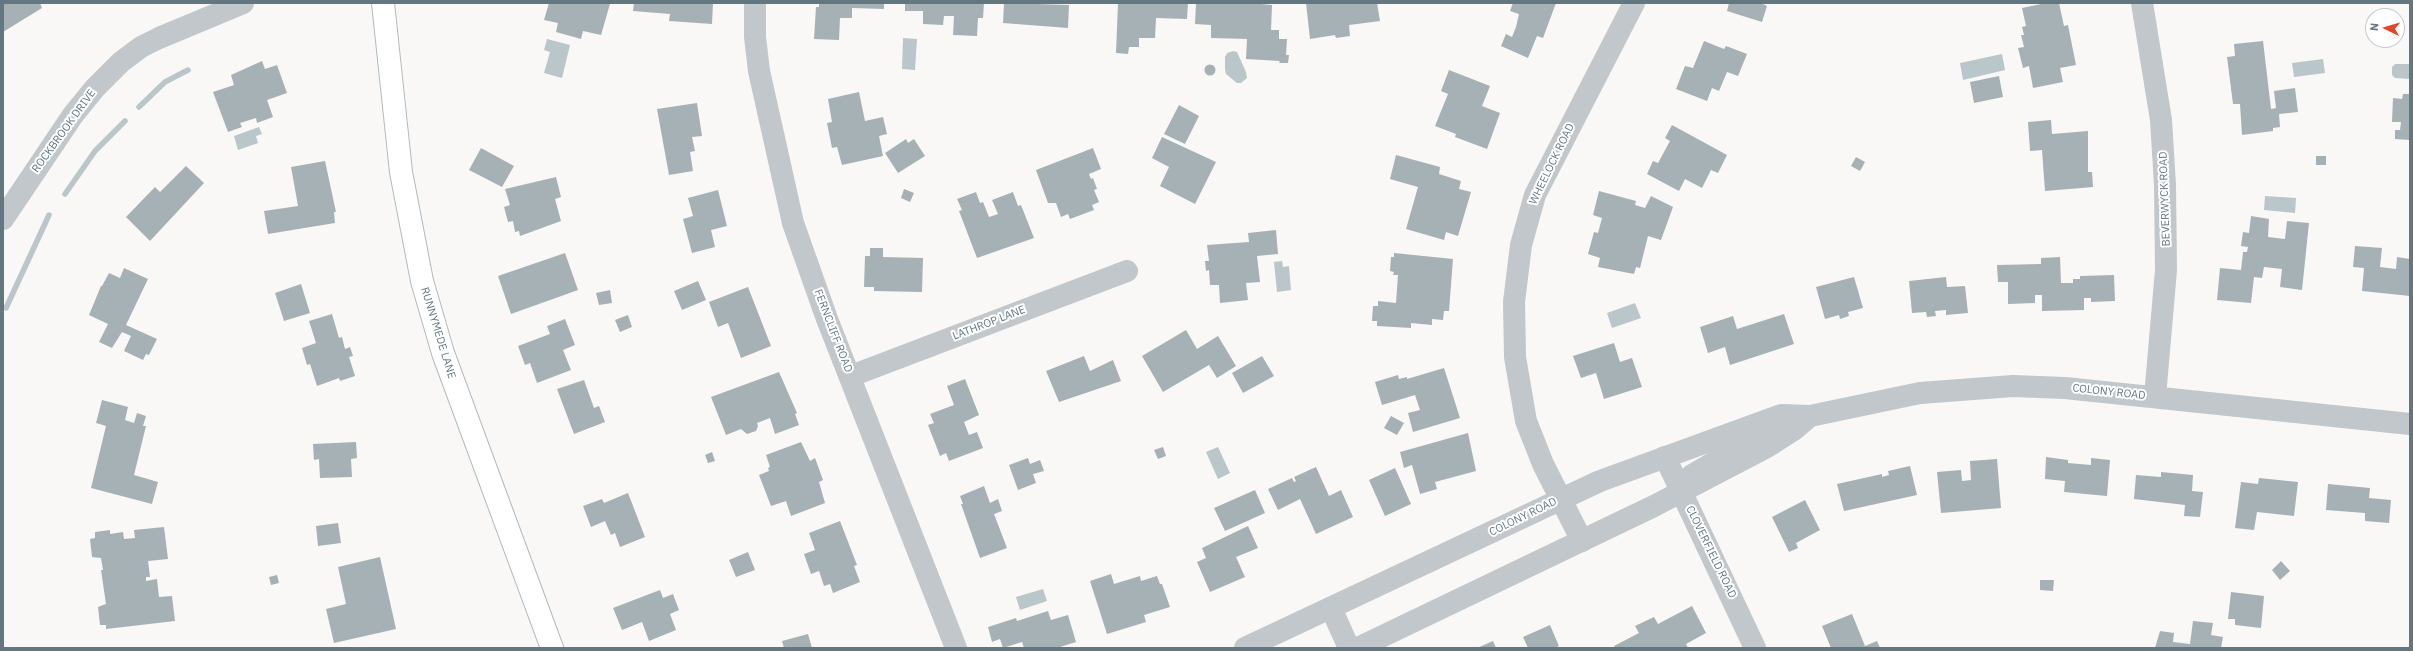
<!DOCTYPE html>
<html>
<head>
<meta charset="utf-8">
<style>
	body { margin:0 }
	#map { position:relative; width:2413px; height:651px; overflow:hidden; background:#f9f8f6; font-family:"IBM Plex Sans",sans-serif }
	canvas { display:block }
	.frame { position:absolute; inset:0; border:4px solid #637781; pointer-events:none }
	.north { position:absolute; left:2365px; top:8px; width:40px; height:40px; box-sizing:border-box; background:#fff; border:1px solid #c1c9cd; border-radius:50%; rotate:275deg; font-size:11px; font-weight:700; line-height:16px; text-align:center; color:#637781 }
	.north::after { content:''; display:block; margin:auto; width:14px; height:18px; background:#e64429; clip-path:polygon(50% 0,100% 100%,50% 72%,0 100%) }
</style>
</head>
<body>
<div id="map">
<canvas width="2413" height="651"></canvas>
<div class="frame"></div>
<div class="north">N</div>
</div>
<script>
const g = document.querySelector('canvas').getContext('2d');
g.lineJoin = 'round';
function fillPath(path, color) {
  g.fillStyle = color;
  g.fill(path, 'evenodd');
}
function shape(rows) {
  const path = new Path2D();
  for (const r of rows) {
    if (r.length === 3) {
      path.moveTo(r[0] + r[2], r[1]);
      path.arc(r[0], r[1], r[2], 0, 2 * Math.PI);
      continue;
    }
    path.moveTo(r[0], r[1]);
    for (let i = 2; i < r.length; i += 2) path.lineTo(r[i], r[i + 1]);
  }
  return path;
}
function strokePath(path, color, width, dash) {
  g.strokeStyle = color;
  g.lineWidth = width;
  g.lineCap = dash ? 'butt' : 'round';
  g.setLineDash(dash || []);
  g.stroke(path);
}
function drawText(font, color, halo, rows, align = 'center') {
  g.font = font + ' "IBM Plex Sans",sans-serif';
  g.lineWidth = 4;
  g.setLineDash([]);
  g.textBaseline = 'middle';
  g.strokeStyle = halo;
  g.fillStyle = color;
  for (const [text, x, y, turn = 0] of rows) {
    g.save();
    g.translate(x, y);
    g.rotate((+turn || 0) * Math.PI / 180);
    g.textAlign = isNaN(turn) ? turn : align;
    if (halo) g.strokeText(text, 0, 0);
    g.fillText(text, 0, 0);
    g.restore();
  }
}
const water = shape([
	[903,38,917,39,915,70,902,69],
	[547,39,570,45,562,78,544,73,550,52,544,50],
	[1233,51,1237,52,1246,72,1247,78,1241,83,1237,83,1226,74,1225,70,1225,57,1227,53],
	[2002,54,2005,70,1963,80,1960,63],
	[2323,59,2325,73,2294,77,2292,63],
	[2395,64,2410,64,2410,79,2395,78,2392,75,2392,67],
	[259,127,262,134,256,136,258,143,238,150,234,136],
	[2265,196,2296,198,2295,213,2264,210],
	[1282,261,1283,267,1289,266,1291,290,1277,292,1274,262],
	[1635,303,1641,318,1612,328,1607,313],
	[1218,447,1230,473,1218,479,1206,452],
	[1043,589,1047,601,1020,610,1016,597]
]);
const stream = shape([
	[139,107,165,82,188,70],
	[65,194,95,151,125,121],
	[6,308,49,215]
]);
const building = shape([
	[3,3,40,3,42,8,3,32],
	[549,3,610,4,601,35,583,31,581,39,556,32,558,23,544,20],
	[634,3,713,3,712,24,669,21,670,14,633,11],
	[819,3,884,3,884,9,852,8,852,18,840,18,839,40,814,39,816,7,819,7],
	[905,3,984,3,983,18,978,18,977,36,953,35,954,16,944,16,943,25,923,24,923,11,905,11],
	[1004,3,1069,5,1068,28,1003,23],
	[1118,3,1188,3,1187,19,1156,18,1155,38,1139,38,1139,47,1129,47,1128,54,1116,53],
	[1196,3,1250,3,1272,5,1271,30,1279,30,1279,39,1287,39,1286,55,1289,55,1288,63,1279,63,1280,61,1246,59,1247,39,1211,38,1211,25,1195,24],
	[1306,3,1377,3,1380,21,1349,25,1350,36,1336,38,1335,35,1310,39],
	[1513,3,1556,3,1543,38,1537,36,1528,58,1501,46,1506,34,1512,37,1516,27,1519,14,1510,11],
	[1729,3,1761,3,1767,6,1762,22,1727,11],
	[2046,3,2059,3,2064,26,2068,25,2076,65,2060,68,2063,82,2033,88,2029,66,2023,68,2018,48,2024,47,2021,35,2024,35,2022,27,2026,26,2022,8],
	[1704,41,1724,49,1726,46,1747,54,1738,76,1727,72,1719,91,1712,88,1707,101,1676,89,1685,66,1693,68],
	[2263,41,2271,109,2276,108,2274,91,2295,88,2298,112,2279,114,2280,127,2273,128,2273,131,2242,135,2240,104,2233,104,2227,57,2235,56,2234,44],
	[262,61,265,69,277,65,287,93,267,100,273,117,257,123,256,118,240,123,242,127,228,132,213,92,234,85,231,75],
	[1210,70,5.5],
	[1449,70,1490,86,1482,106,1500,113,1487,149,1455,137,1456,134,1435,126,1448,94,1441,91],
	[1999,76,2003,97,1974,103,1970,82],
	[859,92,865,121,883,117,887,134,879,136,883,156,842,165,837,147,832,148,827,123,832,122,828,99],
	[2403,94,2410,94,2410,140,2395,139,2395,130,2400,130,2401,122,2392,122,2393,98,2402,99],
	[697,103,702,136,692,137,695,151,690,152,693,171,669,175,657,109],
	[1179,105,1199,116,1185,144,1164,134],
	[2051,120,2052,134,2088,131,2088,172,2092,172,2093,187,2045,191,2042,150,2030,151,2028,122],
	[1672,125,1727,155,1718,173,1711,170,1702,188,1685,179,1679,191,1647,174,1653,161,1658,163,1670,141,1665,138],
	[1162,137,1216,162,1195,204,1160,186,1169,167,1152,158],
	[906,139,908,143,914,139,925,156,898,173,885,153],
	[481,148,514,166,502,187,469,170],
	[1093,148,1101,169,1089,174,1091,179,1093,178,1097,189,1094,190,1099,202,1092,205,1094,210,1070,219,1068,214,1061,217,1056,203,1048,203,1036,170],
	[1396,155,1440,167,1439,174,1461,181,1459,189,1471,192,1458,236,1446,232,1444,240,1406,229,1418,187,1390,179],
	[2316,156,2326,156,2326,165,2316,165],
	[1856,157,1865,162,1860,171,1851,166],
	[325,161,336,212,334,212,335,223,268,234,264,211,298,206,291,167],
	[186,166,204,183,150,241,126,217,155,187,160,192],
	[556,177,561,197,555,199,561,221,520,236,519,231,515,232,513,221,508,222,504,207,510,205,505,189],
	[904,189,914,193,910,202,901,198],
	[718,190,727,226,711,230,715,247,692,253,683,219,693,216,688,198],
	[1599,191,1636,201,1635,205,1645,208,1651,196,1673,207,1661,240,1648,236,1640,268,1636,267,1634,274,1598,267,1600,258,1588,254,1594,232,1598,233,1602,218,1593,215],
	[976,192,980,203,983,202,989,217,998,214,992,200,1013,192,1018,206,1021,205,1034,238,977,258,959,211,962,210,957,199],
	[2251,216,2269,219,2268,237,2285,239,2287,221,2309,223,2302,290,2280,287,2282,269,2264,267,2262,278,2254,277,2251,303,2217,300,2220,268,2241,270,2243,252,2247,252,2248,247,2241,246,2243,232,2249,233],
	[1276,230,1278,254,1257,256,1260,282,1246,283,1248,300,1220,303,1219,285,1210,285,1209,270,1206,271,1205,261,1209,261,1207,245,1249,242,1248,233],
	[2355,246,2382,248,2380,267,2396,269,2397,257,2410,259,2410,296,2362,291,2364,268,2353,267],
	[870,248,883,248,883,257,923,258,922,292,874,291,874,287,864,287,865,256,870,256],
	[565,253,578,290,511,314,498,276],
	[1394,253,1453,259,1449,311,1444,311,1443,320,1432,319,1432,325,1411,323,1411,328,1377,326,1377,321,1372,321,1373,306,1378,306,1378,301,1396,303,1398,275,1393,275,1394,272,1390,271,1391,257,1394,257],
	[2060,257,2061,283,2073,283,2073,279,2080,279,2080,276,2114,275,2115,301,2091,302,2091,298,2084,298,2084,310,2042,311,2042,295,2035,295,2035,303,2008,304,2008,282,1998,282,1997,265,2041,264,2041,258],
	[124,268,148,279,126,325,157,339,149,355,146,354,143,360,124,351,131,336,122,332,112,348,99,342,108,324,89,315,101,286,102,286,109,273,120,278],
	[1854,277,1863,308,1848,312,1849,316,1840,319,1839,315,1825,319,1816,287],
	[1946,277,1947,287,1965,286,1968,313,1946,315,1946,310,1935,311,1936,316,1927,317,1926,312,1912,313,1909,281],
	[698,281,706,300,682,310,674,291],
	[301,284,310,313,284,321,275,293],
	[748,287,771,346,741,358,728,323,718,327,709,302],
	[610,290,612,303,599,305,596,293],
	[332,314,339,338,342,337,345,349,350,347,353,356,349,357,355,376,340,381,339,378,317,386,310,364,307,365,302,348,316,343,309,321],
	[1784,314,1794,344,1730,365,1725,347,1708,353,1700,327,1733,316,1737,329],
	[628,315,632,327,620,332,615,320],
	[565,319,575,345,563,350,571,370,537,383,530,363,525,365,518,346,550,334,547,326],
	[1186,330,1197,349,1218,336,1236,366,1217,378,1209,365,1163,392,1142,356],
	[1614,343,1620,362,1632,358,1642,387,1604,399,1596,373,1581,378,1573,356],
	[1084,356,1090,371,1113,360,1121,381,1059,402,1046,371],
	[1262,356,1274,376,1243,393,1232,373],
	[1444,368,1460,418,1413,432,1408,413,1420,410,1415,395,1382,405,1375,382,1398,375,1399,379,1407,377,1407,379],
	[779,372,797,413,795,414,799,425,775,434,770,418,757,423,758,426,756,431,747,434,741,429,726,435,711,397],
	[965,379,979,415,964,422,969,435,977,432,983,448,949,461,946,453,940,456,928,425,934,423,930,414,954,405,947,386],
	[584,380,594,408,599,406,605,422,574,434,557,389],
	[102,400,128,407,125,420,134,423,137,413,146,416,143,426,146,426,134,475,158,482,152,504,91,488,106,426,96,423],
	[1391,416,1404,423,1397,435,1384,428],
	[1468,433,1476,471,1435,482,1437,489,1420,494,1412,465,1404,468,1400,452],
	[356,442,357,458,351,459,352,477,320,478,319,459,314,460,313,444],
	[801,442,810,461,815,458,823,480,819,482,825,503,791,516,786,501,771,506,759,475,769,471,768,468,770,467,766,455],
	[1163,447,1166,456,1158,459,1154,450],
	[712,452,715,461,708,463,705,455],
	[2046,457,2068,460,2068,463,2091,465,2091,458,2110,460,2107,496,2064,492,2065,481,2045,479],
	[1028,458,1030,464,1040,460,1044,471,1033,474,1036,483,1018,490,1009,465],
	[1997,459,2001,508,1941,513,1937,472,1961,470,1962,481,1971,480,1970,461],
	[1910,466,1917,495,1844,511,1837,484,1882,474,1882,477,1889,475,1888,471],
	[1316,467,1329,496,1341,490,1353,517,1316,534,1300,499,1278,510,1268,489,1292,478,1294,482,1296,481,1294,477],
	[1395,468,1411,504,1385,516,1369,480],
	[2161,472,2193,475,2192,491,2203,492,2200,517,2184,516,2185,505,2134,499,2136,475,2161,477],
	[2259,478,2298,482,2294,516,2257,512,2254,530,2235,528,2241,482,2258,484],
	[2328,484,2370,488,2369,498,2391,500,2389,523,2365,521,2365,513,2326,510],
	[984,486,990,503,998,499,1002,511,994,514,1007,548,980,558,961,504,963,504,960,496],
	[1255,490,1265,513,1225,531,1214,508],
	[628,493,645,537,620,547,615,533,611,535,605,521,591,527,583,506,602,499,604,503],
	[1805,500,1820,530,1796,543,1798,548,1789,552,1772,517],
	[840,521,857,565,854,566,860,582,833,593,830,584,824,586,819,571,811,574,804,554,815,550,809,533],
	[338,523,341,543,318,546,316,526],
	[1248,526,1258,548,1236,557,1245,577,1210,592,1197,562,1206,558,1202,548],
	[164,527,168,559,148,561,150,577,146,577,146,581,157,579,159,597,172,596,175,621,106,629,106,625,100,625,98,607,106,604,101,570,103,570,101,558,92,557,90,539,95,538,95,532,110,530,110,534,123,532,124,539,135,538,134,530],
	[748,552,755,570,736,577,729,560],
	[380,557,396,629,334,643,326,609,346,604,338,567],
	[2281,561,2290,571,2280,580,2272,570],
	[1111,574,1114,584,1140,576,1141,581,1157,576,1160,584,1162,584,1170,607,1144,615,1146,622,1107,634,1090,581],
	[277,575,279,583,271,585,269,577],
	[2040,580,2054,580,2053,591,2040,590],
	[660,590,663,598,673,594,679,610,670,614,676,630,649,641,642,622,622,630,613,608],
	[2231,592,2264,596,2261,628,2235,625,2235,619,2228,619],
	[1692,606,1706,633,1686,644,1688,648,1615,648,1614,646,1639,633,1635,626,1654,617,1658,624],
	[1048,611,1051,620,1068,615,1076,642,1057,648,1024,648,1022,642,1003,648,1000,639,992,642,988,627,1016,618,1017,621],
	[1852,614,1865,646,1877,641,1880,648,1831,648,1822,626],
	[2193,621,2213,623,2211,635,2223,637,2221,648,2155,648,2160,631,2174,633,2173,642,2190,644],
	[1550,625,1559,646,1554,648,1528,648,1523,637],
	[808,634,812,648,784,648,782,641],
	[1493,641,1496,648,1477,648]
]);
const minor = shape([
	[755,3,755,37,759,71,793,223,827,319,956,648],
	[2142,3,2161,120,2165,185,2166,270,2155,397],
	[3,219,73,115,95,88,121,62,141,47,159,38,243,3],
	[851,376,1127,271],
	[1665,457,1755,648],
	[1692,475,1744,445,1794,422],
	[1582,541,1543,464,1526,421,1515,357,1514,302,1521,245,1535,195,1634,3],
	[1331,608,1349,648]
]);
const tertiary = shape([
	[1245,648,1600,481,1781,415,1810,416,1920,393,2013,386,2065,388,2410,424],
	[1358,648,1654,506,1767,447,1795,429,1810,416]
]);
const primary = shape([
	[383,3,401,172,422,281,443,353,552,648]
]);
const streetNames = [
	["ROCKBROOK DRIVE",64,131,-54],
	["WHEELOCK ROAD",1552,164,-64],
	["BEVERWYCK ROAD",2165,199,-92],
	["LATHROP LANE",989,323,-21],
	["FERNCLIFF ROAD",833,331,69],
	["RUNNYMEDE LANE",438,333,73],
	["COLONY ROAD",2109,392,6],
	["COLONY ROAD",1523,517,-26],
	["CLOVERFIELD ROAD",1711,552,64]
];
fillPath(water, '#b9c6ca');
strokePath(stream, '#b9c6ca', 5.5);
fillPath(building, '#a6b1b5');
strokePath(primary, '#b3b9bc', 24);
strokePath(minor, '#c1c7ca', 22);
strokePath(tertiary, '#c1c7ca', 22);
strokePath(primary, '#fff', 22);
drawText('11px', '#637781', '#fff', streetNames);
</script>
</body>
</html>
